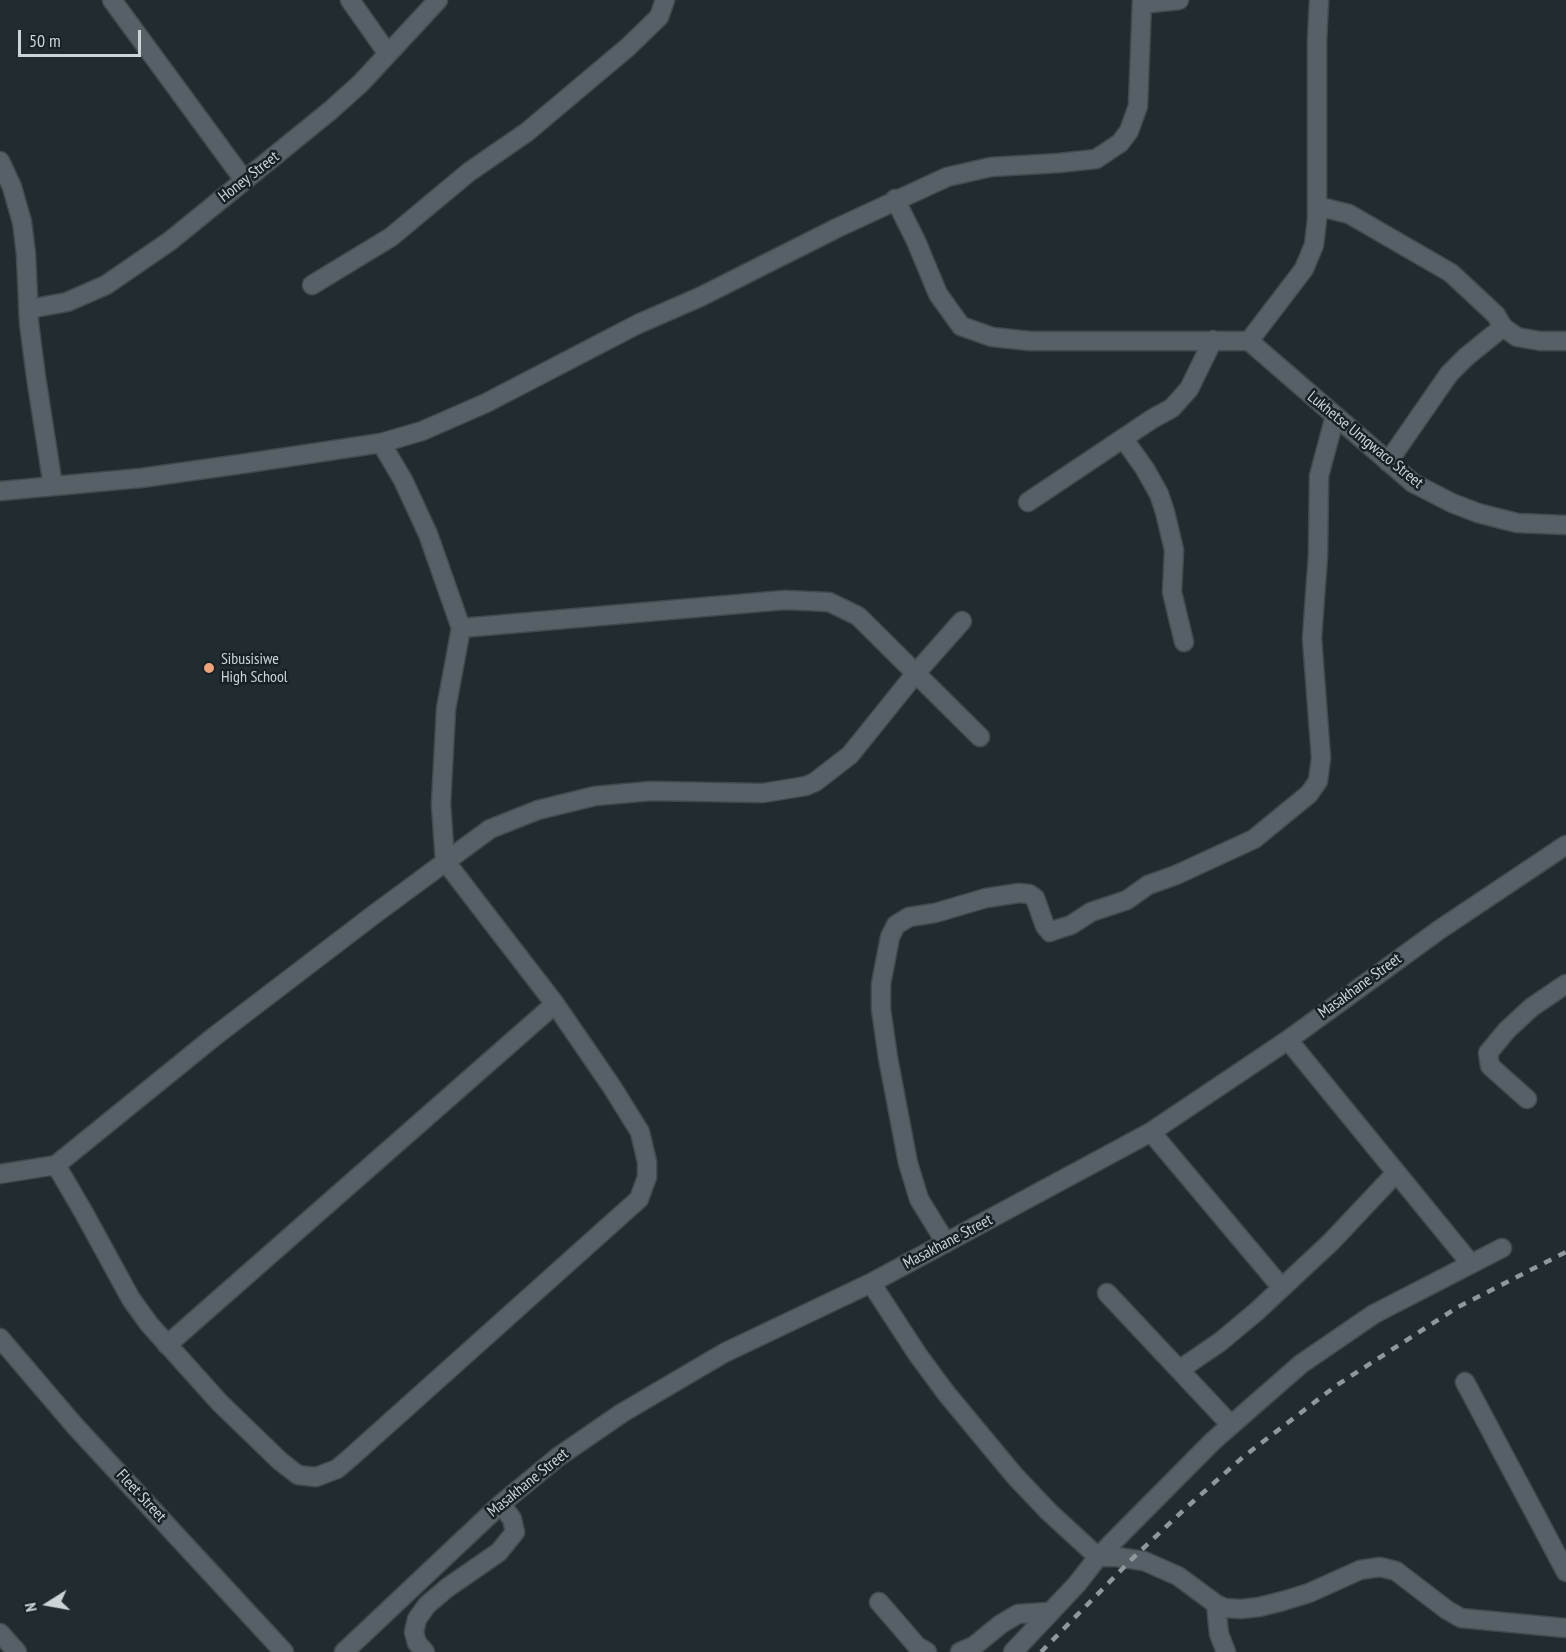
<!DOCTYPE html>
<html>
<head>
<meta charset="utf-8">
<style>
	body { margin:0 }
	#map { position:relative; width:1566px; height:1652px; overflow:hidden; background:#212c31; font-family:"PT Sans Narrow",sans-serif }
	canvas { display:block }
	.north { position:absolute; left:18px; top:1574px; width:60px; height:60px; -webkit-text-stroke:4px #172227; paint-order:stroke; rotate:259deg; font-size:16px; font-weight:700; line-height:24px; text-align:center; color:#cdd4d7 }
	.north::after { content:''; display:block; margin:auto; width:21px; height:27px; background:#cdd4d7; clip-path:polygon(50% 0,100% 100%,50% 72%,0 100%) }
	.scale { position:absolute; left:18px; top:30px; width:123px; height:27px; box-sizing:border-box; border:3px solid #cdd4d7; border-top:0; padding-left:8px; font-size:18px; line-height:21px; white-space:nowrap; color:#cdd4d7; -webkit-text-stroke:4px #172227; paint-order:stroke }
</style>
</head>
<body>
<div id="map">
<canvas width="1566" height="1652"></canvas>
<div class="north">N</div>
<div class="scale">50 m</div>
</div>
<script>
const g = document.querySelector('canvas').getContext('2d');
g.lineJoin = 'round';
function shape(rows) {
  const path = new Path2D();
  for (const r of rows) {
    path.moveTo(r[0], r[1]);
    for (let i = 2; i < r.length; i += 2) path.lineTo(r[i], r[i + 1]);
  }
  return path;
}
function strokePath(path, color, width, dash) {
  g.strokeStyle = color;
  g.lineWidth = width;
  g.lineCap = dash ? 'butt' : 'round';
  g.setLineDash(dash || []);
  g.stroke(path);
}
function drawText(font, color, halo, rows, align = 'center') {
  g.font = font + ' "PT Sans Narrow",sans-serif';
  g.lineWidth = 5;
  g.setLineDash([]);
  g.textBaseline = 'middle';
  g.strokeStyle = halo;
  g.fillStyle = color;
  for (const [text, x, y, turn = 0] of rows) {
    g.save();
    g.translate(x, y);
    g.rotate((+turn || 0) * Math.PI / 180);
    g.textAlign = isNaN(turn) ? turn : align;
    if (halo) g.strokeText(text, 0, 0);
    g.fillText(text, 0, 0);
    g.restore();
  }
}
const minor = shape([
	[112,0,244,180],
	[350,0,388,54],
	[1142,4,1179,0],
	[0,161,12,187,22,222,26,254,29,323,36,377,53,486],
	[895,199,916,241,938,294,961,326,992,337,1030,341,1249,341],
	[1317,206,1349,214,1451,273,1496,315,1503,327,1517,337,1540,341,1566,341],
	[312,285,391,237,469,172,527,132,628,47,659,17,665,0],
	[29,309,67,302,106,285,170,241,331,110,361,83,438,0],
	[1249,341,1413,483,1452,503,1478,513,1517,523,1566,525],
	[1249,341,1304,269,1314,245,1317,219,1317,41,1319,0],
	[1123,438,1145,469,1159,494,1165,512,1174,550,1172,592,1184,642],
	[1388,462,1449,374,1466,357,1503,327],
	[0,491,141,478,248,463,381,443,422,431,486,403,638,324,700,297,837,228,947,177,991,167,1059,163,1096,159,1120,143,1129,131,1138,106,1142,0],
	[1028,502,1152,419,1172,408,1189,389,1213,340],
	[461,628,785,600,829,602,858,616,980,737],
	[1288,1040,1471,1264],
	[1527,1099,1490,1066,1488,1053,1507,1030,1532,1007,1566,984],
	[1151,1132,1282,1288],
	[56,1165,84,1213,131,1299,149,1324,220,1403,280,1461,298,1475,316,1477,337,1469,350,1458,639,1199,647,1177,647,1162,640,1132,612,1087,555,1004,445,861,441,804,446,709,461,628,428,534,403,480,381,443],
	[0,1174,56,1165,215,1036,376,913,490,829,538,810,595,796,651,791,763,793,806,786,815,782,850,755,916,673,962,621],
	[946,1243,919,1199,908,1163,888,1058,881,1009,881,984,890,937,896,925,909,917,935,913,986,898,1019,893,1029,894,1035,898,1045,926,1050,932,1058,929,1071,925,1091,912,1127,900,1148,885,1176,875,1254,839,1309,794,1318,781,1321,758,1312,638,1318,555,1319,476,1335,416],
	[871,1283,918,1355,946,1393,1014,1475,1048,1511,1098,1557,1117,1557,1144,1561,1178,1576,1216,1604,1225,1608,1241,1609,1259,1607,1283,1601,1309,1593,1360,1570,1380,1567,1396,1571,1447,1610,1461,1618,1566,1628],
	[1107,1293,1231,1425],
	[0,1338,75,1426,284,1652],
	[167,1345,555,1004],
	[1179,1370,1220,1342,1256,1312,1331,1242,1396,1173],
	[1465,1382,1566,1572],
	[879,1602,917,1646,927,1652],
	[1216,1604,1219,1634,1226,1652],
	[0,1633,17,1652],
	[344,1652,501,1504,558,1457,622,1413,724,1353,871,1283,1151,1132,1288,1040,1439,930,1566,845],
	[425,1652,417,1643,414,1632,417,1619,427,1605,447,1588,499,1552,515,1532,512,1519,501,1504],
	[960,1652,974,1646,1001,1624,1018,1614,1048,1612],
	[1013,1652,1077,1584,1098,1557,1213,1441,1301,1364,1374,1314,1502,1248]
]);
const rail = shape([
	[1041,1652,1132,1559,1187,1507,1243,1457,1337,1385,1458,1307,1566,1252]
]);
const markers = [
	[209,668,6,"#efa378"]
];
const streetNames = [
	["Honey Street",249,177,-38],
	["Lukhetse Umgwaco Street",1365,440,39],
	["Masakhane Street",1360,986,-36],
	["Masakhane Street",948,1242,-28],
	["Masakhane Street",528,1483,-39],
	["Fleet Street",141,1496,47]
];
const poiNames = [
	["Sibusisiwe",221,659],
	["High School",221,677]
];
strokePath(minor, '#414a4e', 21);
strokePath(minor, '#556167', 18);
strokePath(rail, '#8f989c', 4.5, [8, 8]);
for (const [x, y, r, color] of markers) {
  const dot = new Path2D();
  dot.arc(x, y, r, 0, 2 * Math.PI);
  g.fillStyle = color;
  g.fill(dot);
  strokePath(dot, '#172227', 2);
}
drawText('16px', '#cdd4d7', '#172227', streetNames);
drawText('16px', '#cdd4d7', '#172227', poiNames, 'left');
</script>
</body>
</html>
